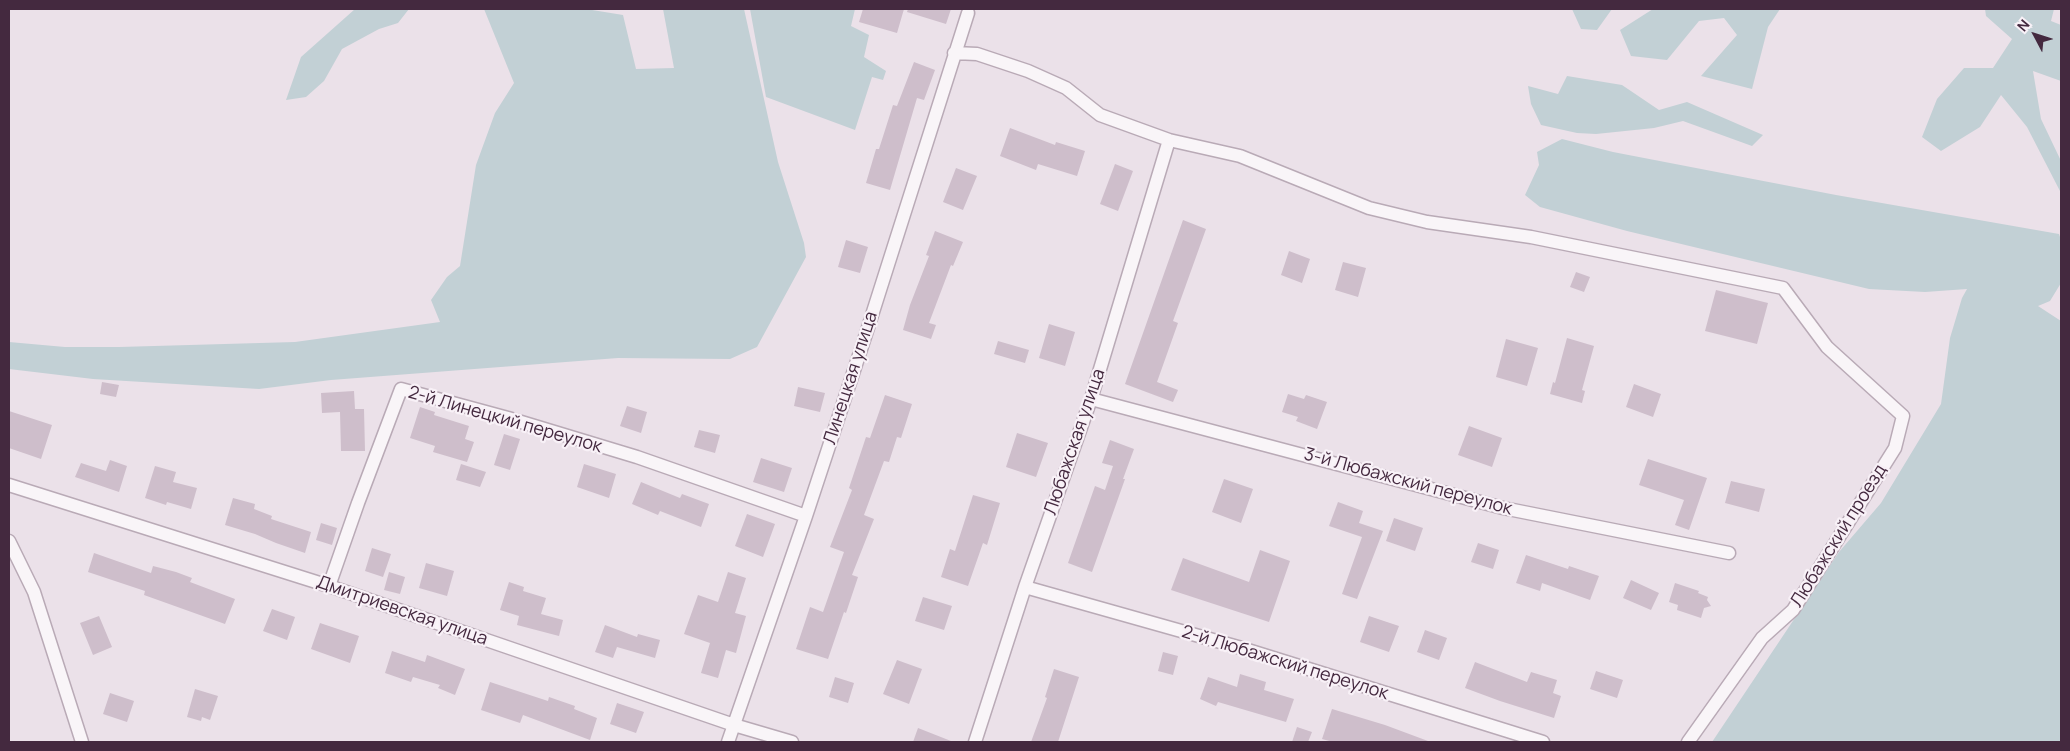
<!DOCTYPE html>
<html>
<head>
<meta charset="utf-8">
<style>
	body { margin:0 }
	#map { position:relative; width:2070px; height:751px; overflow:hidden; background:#ebe1e9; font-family:Manrope,sans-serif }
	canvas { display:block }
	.frame { position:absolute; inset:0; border:10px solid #44293f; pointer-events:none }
	.north { position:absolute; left:2010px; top:10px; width:50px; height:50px; -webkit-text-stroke:4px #f8f1f7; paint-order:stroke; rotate:310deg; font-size:14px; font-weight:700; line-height:20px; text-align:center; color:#44293f }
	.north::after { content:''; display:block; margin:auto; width:18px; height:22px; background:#44293f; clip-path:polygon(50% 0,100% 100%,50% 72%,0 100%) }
</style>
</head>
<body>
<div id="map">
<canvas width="2070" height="751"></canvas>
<div class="frame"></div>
<div class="north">N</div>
</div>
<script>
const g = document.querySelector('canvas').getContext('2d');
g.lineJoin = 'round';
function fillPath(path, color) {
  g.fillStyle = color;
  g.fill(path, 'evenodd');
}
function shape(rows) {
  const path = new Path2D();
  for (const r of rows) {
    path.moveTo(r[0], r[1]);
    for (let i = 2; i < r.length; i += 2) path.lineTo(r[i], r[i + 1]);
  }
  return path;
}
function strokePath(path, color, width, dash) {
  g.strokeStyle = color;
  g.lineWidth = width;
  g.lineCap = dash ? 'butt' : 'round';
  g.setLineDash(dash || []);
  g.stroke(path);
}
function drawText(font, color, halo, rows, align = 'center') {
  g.font = font + ' Manrope,sans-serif';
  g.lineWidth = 4.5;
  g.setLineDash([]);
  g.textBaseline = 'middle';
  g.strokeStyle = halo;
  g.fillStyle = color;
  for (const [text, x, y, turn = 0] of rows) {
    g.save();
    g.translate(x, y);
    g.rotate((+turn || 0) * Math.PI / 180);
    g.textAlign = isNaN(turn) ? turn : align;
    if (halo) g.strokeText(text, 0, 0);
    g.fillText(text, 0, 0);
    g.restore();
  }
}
const green = shape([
	[355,9,409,9,398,23,379,29,342,49,324,81,306,97,286,100,301,57],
	[484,9,586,9,623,15,636,69,674,68,663,9,744,9,778,162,804,243,806,257,757,347,730,359,618,358,331,380,259,389,93,379,9,369,9,342,65,347,119,347,295,342,440,322,431,300,447,277,460,266,476,165,495,113,514,83],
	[750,9,855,9,851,26,869,35,864,57,886,71,883,80,872,77,855,130,766,97],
	[1572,9,1612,9,1597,30,1581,29],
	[1653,9,1780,9,1768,27,1752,89,1701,76,1737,35,1724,18,1699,21,1667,60,1631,56,1620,30],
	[1985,9,2054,9,2051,21,2061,25,2061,81,2033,71,2041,119,2061,161,2061,193,2027,127,2001,95,1980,127,1941,151,1922,137,1937,99,1964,68,1993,68,2012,39,1986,16],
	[1567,76,1622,85,1659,110,1687,102,1763,135,1752,146,1683,121,1654,128,1596,134,1577,133,1541,125,1531,104,1528,86,1558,94],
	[1562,139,1613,152,1836,195,2059,234,2061,240,2061,283,2050,301,2038,306,2061,321,2061,742,1712,742,1839,552,1881,503,1941,404,1950,338,1962,298,1967,289,1925,292,1869,289,1627,231,1540,207,1525,195,1539,165,1537,152]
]);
const building = shape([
	[863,9,904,9,897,33,859,22],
	[908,9,951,9,946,24,907,12],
	[914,62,935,70,924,100,917,98,890,190,866,183,876,149,879,149,893,105,897,106],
	[1010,128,1055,145,1056,142,1085,151,1077,176,1038,164,1036,170,1000,156],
	[1115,164,1133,171,1118,211,1100,204],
	[956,168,977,176,963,210,943,202],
	[1183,220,1206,229,1173,321,1178,323,1157,382,1178,390,1173,402,1125,384],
	[935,231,963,242,953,266,951,265,929,323,936,325,931,339,903,330,910,305,929,256,926,255],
	[846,240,868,247,860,273,838,267],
	[1289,251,1310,259,1302,283,1281,275],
	[1343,262,1366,268,1358,297,1335,290],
	[1576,272,1590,277,1584,292,1570,287],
	[1716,290,1768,303,1757,344,1705,331],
	[1049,324,1075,332,1065,366,1039,358],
	[1567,338,1594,346,1582,390,1585,391,1582,403,1550,394,1553,382,1555,383],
	[1506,339,1538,348,1527,386,1496,377],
	[998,341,1029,350,1025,363,994,354],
	[102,382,119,385,116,397,100,394],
	[1634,384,1661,394,1653,417,1626,407],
	[798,387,825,393,820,412,794,406],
	[354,391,355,409,364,409,365,451,341,451,340,412,322,413,321,393],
	[1288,394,1304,399,1306,395,1327,402,1317,429,1296,421,1298,417,1282,412],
	[885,395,912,404,901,438,897,437,889,462,884,461,864,515,874,519,852,575,858,577,846,613,844,612,828,659,796,649,810,607,823,612,844,552,830,547,852,490,849,488,866,437,870,438],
	[627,406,647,412,641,433,620,426],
	[420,407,435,412,434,415,469,426,465,439,474,442,467,462,433,452,435,446,410,438],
	[9,411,52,425,41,459,9,448],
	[1469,426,1502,438,1492,467,1458,455],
	[699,430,720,435,715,453,694,447],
	[1017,433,1048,443,1036,477,1006,467],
	[504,434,520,439,510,470,494,465],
	[1110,440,1134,449,1123,479,1125,479,1092,572,1068,563,1095,486,1105,490,1113,466,1102,463],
	[761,458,792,468,784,492,753,482],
	[1648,459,1707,478,1689,530,1675,525,1684,500,1639,485],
	[110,460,127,466,119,492,75,477,81,463,106,471],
	[461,464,486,472,480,487,456,480],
	[584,464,616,474,609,498,577,487],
	[155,466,176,472,173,482,197,488,191,509,167,502,166,505,145,498],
	[1224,479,1253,489,1241,523,1212,512],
	[1731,481,1765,489,1759,512,1725,503],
	[641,482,680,498,682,494,709,504,701,527,660,511,658,515,632,504],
	[973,495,1000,503,987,545,983,543,968,586,941,577,950,549,955,551],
	[233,498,255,504,254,509,272,516,271,519,311,532,305,553,276,543,255,534,225,525],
	[1338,502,1363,511,1359,523,1383,531,1357,599,1342,594,1362,537,1329,526],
	[747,514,775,524,763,557,735,546],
	[1394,518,1423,528,1415,551,1386,541],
	[321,523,337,528,332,545,316,540],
	[1478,543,1499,550,1493,569,1471,562],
	[372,548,391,554,383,577,365,571],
	[1260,550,1290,561,1269,622,1171,590,1183,558,1249,582],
	[94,553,151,573,153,566,176,572,192,578,190,582,235,599,225,624,144,595,145,591,88,572],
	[1526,555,1568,569,1569,566,1599,576,1590,600,1542,583,1540,591,1516,583],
	[426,563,454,571,447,596,419,588],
	[389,572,405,577,400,594,384,590],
	[728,572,746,578,735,613,746,616,736,653,726,650,718,678,701,673,710,643,684,634,698,595,718,602],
	[1631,580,1659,593,1651,610,1623,598],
	[509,582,524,587,523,591,546,598,541,614,563,620,559,636,517,625,519,616,500,610],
	[1675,583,1699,591,1698,593,1708,597,1707,600,1711,606,1704,608,1701,618,1677,610,1678,605,1669,602],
	[923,597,952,606,944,630,915,621],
	[272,609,295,617,287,640,263,631],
	[99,616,112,647,93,655,80,623],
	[1369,616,1399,626,1389,652,1360,642],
	[320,623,359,636,350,663,311,649],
	[605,625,637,637,638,634,660,640,655,658,617,647,613,658,595,652],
	[1425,630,1447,638,1439,660,1417,652],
	[392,651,425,662,427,655,465,669,455,695,438,688,440,685,413,677,411,682,385,673],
	[1163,652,1178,656,1173,675,1158,671],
	[897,660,922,669,909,704,883,694],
	[1475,662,1527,682,1531,672,1557,680,1553,693,1561,696,1554,718,1500,701,1465,688],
	[1054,669,1079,677,1058,742,1031,742,1047,698,1045,697],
	[1596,671,1623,680,1617,698,1590,689],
	[1240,674,1266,682,1264,690,1294,699,1286,722,1218,702,1216,706,1200,699,1208,677,1237,687],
	[835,677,854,683,848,703,829,697],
	[490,682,548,701,549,697,575,706,574,709,597,718,590,740,523,715,520,723,481,710],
	[195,689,218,696,210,720,202,717,201,721,187,717],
	[110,693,134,701,127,722,103,714],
	[617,703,644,712,636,733,610,724],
	[1332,709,1385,725,1428,741,1427,742,1333,742,1322,739],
	[1297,727,1312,732,1308,742,1292,742],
	[918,728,951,741,951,742,913,742]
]);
const minor = shape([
	[954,53,977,54,1028,71,1066,88,1100,115,1169,140,1240,156,1369,208,1427,222,1531,237,1783,288,1827,347,1903,416,1895,448,1793,610,1762,638,1688,742],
	[1091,399,1503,508,1729,553],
	[9,485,329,586,734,725,792,742],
	[9,541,34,592,82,742],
	[329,586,358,503,401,389,508,418,637,457,806,516],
	[1025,587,1238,647,1543,742],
	[728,742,806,516,866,334,968,13],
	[975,742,1025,587,1091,399,1169,140]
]);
const streetNames = [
	["Линецкая улица",851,378,-72],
	["2-й Линецкий переулок",505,420,16],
	["Любажская улица",1075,442,-71],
	["3-й Любажский переулок",1408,482,15],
	["Любажский проезд",1839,536,-58],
	["Дмитриевская улица",402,611,19],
	["2-й Любажский переулок",1285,663,17]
];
fillPath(green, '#c2d0d5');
fillPath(building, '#cebecb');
strokePath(minor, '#b9aab6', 15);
strokePath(minor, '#f9f5f8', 12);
drawText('18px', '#44293f', '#f8f1f7', streetNames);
</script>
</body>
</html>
